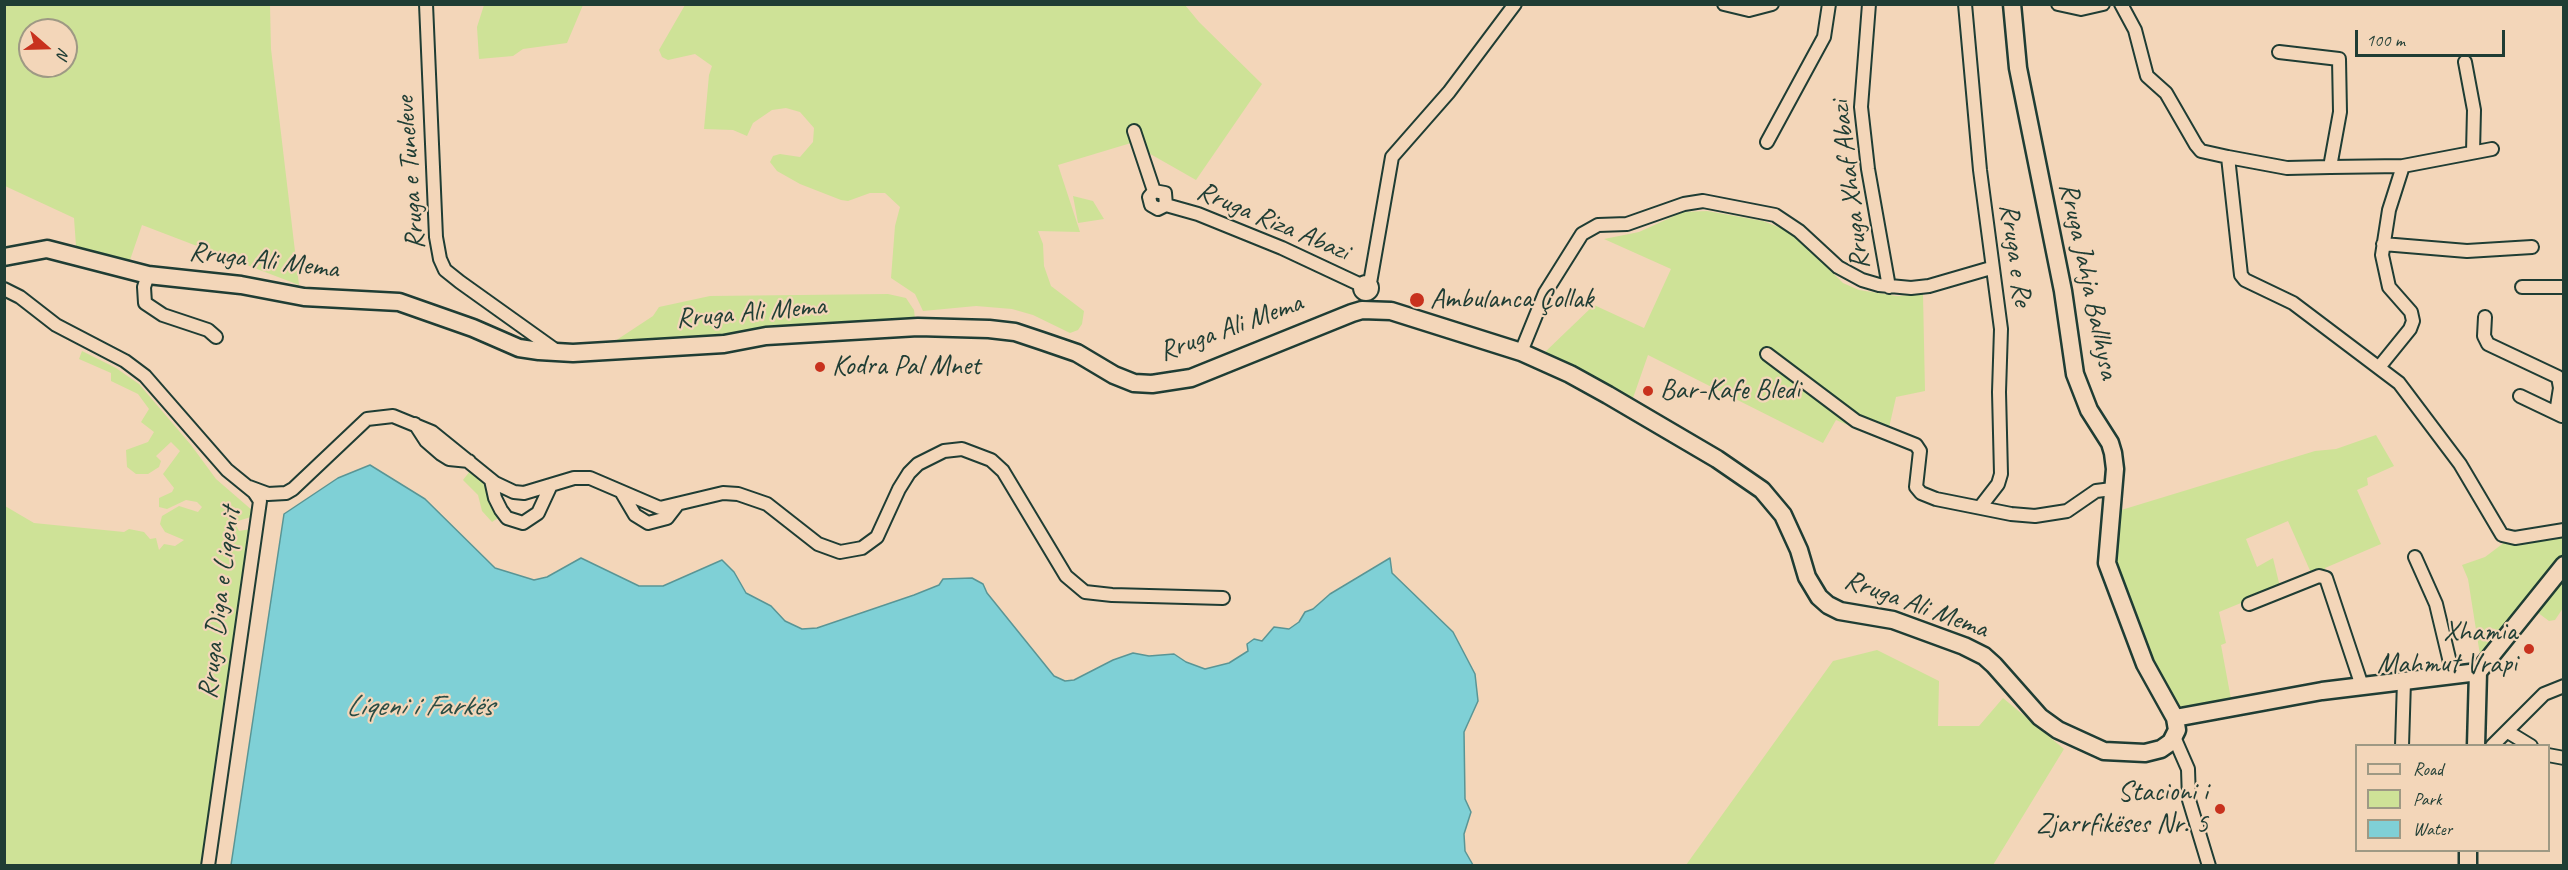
<!DOCTYPE html>
<html>
<head>
<meta charset="utf-8">
<style>
	body { margin:0 }
	#map { position:relative; width:2568px; height:870px; overflow:hidden; background:#f3d6b9; font-family:Caveat,sans-serif }
	canvas { display:block }
	.frame { position:absolute; inset:0; border:6px solid #1f3d34; pointer-events:none }
	.legend { position:absolute; left:2355px; top:744px; width:195px; height:108px; box-sizing:border-box; background:#f3d6b9; border:2px solid #9e9984; margin:0; padding:8px 10px; list-style:none; font-size:18px; color:#1f3d34 }
	.legend li { display:flex; align-items:center; gap:12px; height:30px }
	.legend b { width:30px; border:2px solid #9e9984 }
	.north { position:absolute; left:18px; top:18px; width:60px; height:60px; box-sizing:border-box; background:#f3d6b9; border:2px solid #9e9984; border-radius:50%; rotate:110deg; font-size:16px; font-weight:700; line-height:24px; text-align:center; color:#1f3d34 }
	.north::after { content:''; display:block; margin:auto; width:21px; height:27px; background:#c8321e; clip-path:polygon(50% 0,100% 100%,50% 72%,0 100%) }
	.scale { position:absolute; left:2355px; top:30px; width:150px; height:27px; box-sizing:border-box; border:3px solid #1f3d34; border-top:0; padding-left:8px; font-size:18px; line-height:21px; white-space:nowrap; color:#1f3d34; -webkit-text-stroke:4px #f3d6b9; paint-order:stroke }
</style>
</head>
<body>
<div id="map">
<canvas width="2568" height="870"></canvas>
<div class="frame"></div>
<ul class="legend">
<li><b style="height:8px;background:#f3d6b9"></b>Road</li>
<li><b style="height:16px;background:#cee297"></b>Park</li>
<li><b style="height:16px;background:#7fd0d6"></b>Water</li>
</ul>
<div class="north">N</div>
<div class="scale">100 m</div>
</div>
<script>
const g = document.querySelector('canvas').getContext('2d');
g.lineJoin = 'round';
function fillPath(path, color) {
  g.fillStyle = color;
  g.fill(path, 'evenodd');
}
function shape(rows) {
  const path = new Path2D();
  for (const r of rows) {
    if (r.length === 3) {
      path.moveTo(r[0] + r[2], r[1]);
      path.arc(r[0], r[1], r[2], 0, 2 * Math.PI);
      continue;
    }
    path.moveTo(r[0], r[1]);
    for (let i = 2; i < r.length; i += 2) path.lineTo(r[i], r[i + 1]);
  }
  return path;
}
function strokePath(path, color, width, dash) {
  g.strokeStyle = color;
  g.lineWidth = width;
  g.lineCap = dash ? 'butt' : 'round';
  g.setLineDash(dash || []);
  g.stroke(path);
}
function drawText(font, color, halo, rows, align = 'center') {
  g.font = font + ' Caveat,sans-serif';
  g.lineWidth = 4.5;
  g.setLineDash([]);
  g.textBaseline = 'middle';
  g.strokeStyle = halo;
  g.fillStyle = color;
  for (const [text, x, y, turn = 0] of rows) {
    g.save();
    g.translate(x, y);
    g.rotate((+turn || 0) * Math.PI / 180);
    g.textAlign = isNaN(turn) ? turn : align;
    if (halo) g.strokeText(text, 0, 0);
    g.fillText(text, 0, 0);
    g.restore();
  }
}
const green = shape([
	[5,4,270,5,271,49,299,285,142,225,130,260,76,246,74,218,5,186],
	[30,30,66,30,66,66,30,66],
	[484,5,484,4,583,5,567,43,523,49,513,56,479,59,477,27],
	[685,5,1185,5,1199,22,1262,84,1196,180,1131,143,1058,165,1080,232,1038,231,1043,244,1044,266,1051,286,1084,311,1082,324,1078,330,1070,333,1033,315,1012,309,976,306,923,311,915,294,891,278,895,226,900,207,885,193,870,193,848,201,841,200,800,184,777,171,770,162,773,156,780,154,800,157,813,142,814,128,800,112,786,108,772,110,753,123,747,136,733,130,704,129,709,75,712,66,695,54,668,60,662,57,659,50],
	[1073,196,1093,201,1104,219,1078,223],
	[1707,211,1763,221,1791,232,1843,283,1859,290,1897,296,1923,294,1925,391,1896,397,1886,441,1836,420,1823,443,1648,355,1633,398,1544,353,1594,305,1644,328,1671,269,1604,239,1639,232,1683,212],
	[888,294,906,298,914,310,915,319,721,337,615,341,653,316,659,307,710,296],
	[82,351,116,368,139,384,191,445,216,479,253,511,254,516,238,521,237,527,239,531,251,529,204,865,5,866,5,506,34,523,124,532,129,529,144,532,150,539,156,538,159,550,164,544,175,546,184,540,165,532,160,524,162,516,179,506,198,512,202,507,197,502,186,500,167,509,159,507,159,498,172,492,174,488,163,474,180,451,171,442,156,456,161,461,159,467,148,474,136,474,127,467,126,450,148,442,154,432,141,422,149,409,138,394,111,381,111,373,79,359],
	[2376,435,2394,466,2367,478,2368,485,2357,490,2381,544,2325,568,2326,571,2312,575,2288,521,2246,539,2257,567,2273,558,2280,587,2219,612,2226,643,2221,645,2231,699,2177,707,2153,665,2114,567,2118,511,2315,451,2336,449],
	[470,471,483,483,498,518,492,522,482,511,478,495,463,480],
	[2563,534,2563,557,2480,655,2468,579,2462,565,2485,557,2505,542],
	[2563,580,2563,608,2555,620,2549,621,2537,612],
	[1877,650,1939,681,1938,726,1979,726,2003,698,2064,749,1993,865,1686,865,1833,661]
]);
const water = shape([
	[370,465,425,499,495,568,534,580,547,577,581,558,639,586,663,586,722,560,734,572,746,593,771,606,785,621,802,629,817,628,914,595,939,585,943,579,972,578,983,584,987,593,1054,676,1065,681,1074,680,1113,660,1133,653,1149,656,1174,654,1186,662,1205,669,1229,663,1248,651,1247,644,1254,639,1262,641,1274,627,1289,629,1299,622,1305,612,1313,609,1330,594,1390,558,1392,573,1453,632,1475,674,1478,701,1464,732,1465,799,1471,812,1464,834,1465,851,1473,865,231,865,284,514,338,478,370,465]
]);
const street = shape([
	[426,4,436,237,440,259,445,270,460,282,558,352],
	[1724,4,1749,10,1772,4],
	[1869,4,1861,107,1868,169,1889,287],
	[1965,4,1980,170,2001,329,1999,392,2001,474,1998,484,1981,506],
	[2058,4,2081,9,2103,4],
	[2121,4,2135,30,2147,76,2166,93,2196,145,2201,151,2228,157,2241,275,2245,280,2293,303,2399,383,2460,464,2502,535,2515,538,2564,530],
	[2465,62,2474,110,2473,152],
	[1134,131,1154,191],
	[1767,142,1824,37,1829,4],
	[2228,157,2287,168,2330,167,2340,112,2339,59,2279,52],
	[2330,167,2403,166],
	[1154,191,1149,197,1151,205,1158,209,1166,205],
	[1154,191,1165,193,1166,205],
	[1166,205,1198,214,1282,248,1361,285],
	[2383,244,2467,251,2532,247],
	[148,275,144,287,145,303,163,315,208,330,216,337],
	[1366,288,6],
	[1370,283,1392,157,1449,92,1515,4],
	[2522,287,2564,287],
	[4,289,20,297,56,325,125,361,145,376,227,470,254,492,260,501,208,866],
	[2485,317,2484,336,2488,344,2558,377,2560,388,2556,413],
	[1521,352,1545,293,1582,234,1598,225,1627,224,1684,204,1703,201,1775,215,1799,231,1838,267,1862,280,1879,285,1911,288,1929,286,1991,268],
	[1767,354,1856,421,1916,445,1920,451,1916,487,1921,493,1936,499,2011,514,2035,516,2067,511,2096,491,2112,489],
	[2380,366,2410,329,2413,321,2411,312,2389,287,2382,255,2389,210,2403,166,2492,149],
	[2520,396,2562,416],
	[415,424,426,441,441,454,449,459,469,461],
	[491,480,495,498,501,510,507,518,523,523,538,513,551,485],
	[249,487,268,494,286,493,293,489,367,419,393,416,432,432,495,483,514,492,524,493,574,478,590,478,660,508,723,493,738,494,767,504,818,544,840,552,862,548,877,537,899,489,909,473,918,464,944,451,962,449,991,460,1003,471,1066,576,1085,592,1112,595,1223,598],
	[622,493,635,515,648,523,667,518,677,505],
	[2415,557,2436,604,2453,675],
	[2249,604,2319,576,2326,578,2362,686],
	[2508,732,2531,746],
	[2174,737,2188,769,2189,800,2209,866],
	[2402,746,2404,681],
	[2492,746,2544,694,2564,686],
	[2548,755,2564,758]
]);
const secondary = shape([
	[4,257,47,249,148,275,241,285,304,297,399,302,473,328,519,348,539,351,573,353,724,344,766,336,918,327,989,329,1015,332,1042,341,1077,353,1114,375,1134,383,1152,384,1191,378,1352,313,1362,310,1391,311,1521,352,1570,374,1608,395,1717,459,1762,490,1783,515,1799,550,1807,577,1819,597,1828,605,1840,611,1893,620,1964,646,1984,656,1994,665,2040,717,2058,730,2104,751,2145,753,2161,749,2171,742,2177,730,2175,718,2145,664,2107,563,2115,469,2113,453,2110,443,2089,410,2075,374,2063,291,2018,68,2012,4],
	[2175,718,2322,691,2478,672],
	[2476,746,2478,672,2564,565],
	[2468,850,2468,866]
]);
const markers = [
	[1417,300,8,"#c8321e"],
	[820,367,6,"#c8321e"],
	[1648,391,6,"#c8321e"],
	[2529,649,6,"#c8321e"],
	[2220,809,6,"#c8321e"]
];
const streetNames = [
	["Rruga e Tuneleve",411,173,-94],
	["Rruga Xhaf Abazi",1851,185,-97],
	["Rruga Riza Abazi",1273,222,23],
	["Rruga e Re",2015,255,82],
	["Rruga Ali Mema",264,261,7],
	["Rruga Jahja Ballhysa",2088,281,78],
	["Rruga Ali Mema",751,313,-5],
	["Rruga Ali Mema",1231,328,-20],
	["Rruga Diga e Liqenit",220,603,-83],
	["Rruga Ali Mema",1916,605,20]
];
const poiNames = [
	["Ambulanca Çollak",1430,300],
	["Kodra Pal Mnet",832,367],
	["Bar-Kafe Bledi",1660,391],
	["Xhamia",2517,633,"right"],
	["Mahmut Vrapi",2517,665,"right"],
	["Stacioni i",2208,793,"right"],
	["Zjarrfikëses Nr. 5",2208,825,"right"]
];
const waterNames = [
	["Liqeni i Farkës",419,707]
];
fillPath(green, '#cee297');
fillPath(water, '#7fd0d6');
strokePath(water, '#599595', 1.5);
strokePath(street, '#1f3d34', 16);
strokePath(secondary, '#1f3d34', 21);
strokePath(street, '#f3d6b9', 12);
strokePath(secondary, '#f3d6b9', 16);
for (const [x, y, r, color] of markers) {
  const dot = new Path2D();
  dot.arc(x, y, r, 0, 2 * Math.PI);
  g.fillStyle = color;
  g.fill(dot);
  strokePath(dot, '#f3d6b9', 2);
}
drawText('28px', '#1f3d34', '#f3d6b9', streetNames);
drawText('28px', '#1f3d34', '#f3d6b9', poiNames, 'left');
drawText('italic 30px', '#294c44', '#f3d6b9', waterNames);
</script>
</body>
</html>
